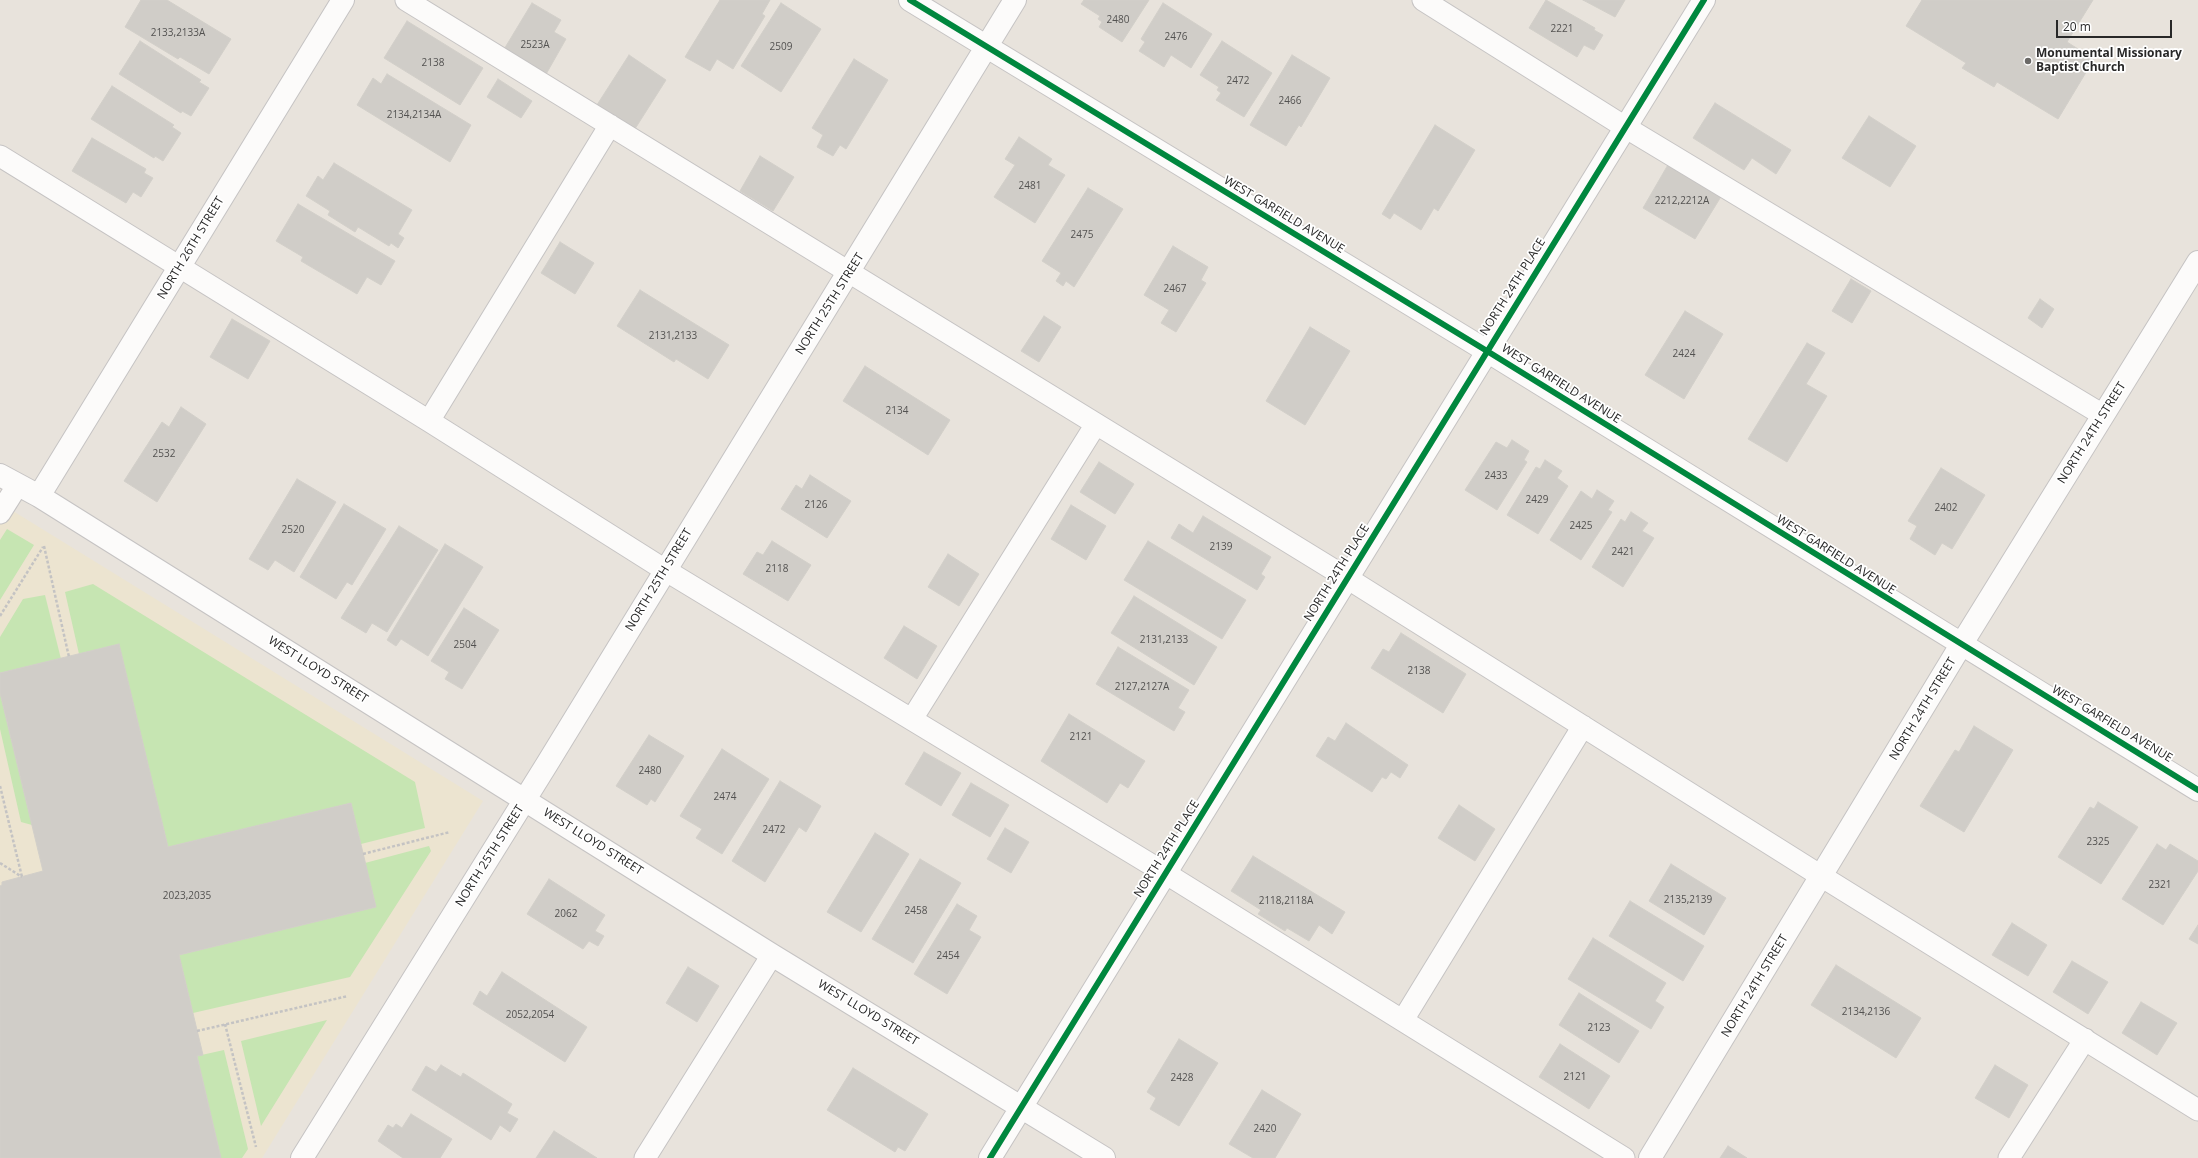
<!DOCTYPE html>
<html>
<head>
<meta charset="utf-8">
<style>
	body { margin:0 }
	#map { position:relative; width:2198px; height:1158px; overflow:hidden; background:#e8e3dc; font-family:"Open Sans",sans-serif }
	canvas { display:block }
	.scale { position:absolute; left:2056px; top:20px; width:116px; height:18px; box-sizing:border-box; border:2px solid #282828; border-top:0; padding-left:5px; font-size:12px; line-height:14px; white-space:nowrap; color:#282828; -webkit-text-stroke:3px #fff; paint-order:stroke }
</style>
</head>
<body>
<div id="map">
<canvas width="2198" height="1158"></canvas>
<div class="scale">20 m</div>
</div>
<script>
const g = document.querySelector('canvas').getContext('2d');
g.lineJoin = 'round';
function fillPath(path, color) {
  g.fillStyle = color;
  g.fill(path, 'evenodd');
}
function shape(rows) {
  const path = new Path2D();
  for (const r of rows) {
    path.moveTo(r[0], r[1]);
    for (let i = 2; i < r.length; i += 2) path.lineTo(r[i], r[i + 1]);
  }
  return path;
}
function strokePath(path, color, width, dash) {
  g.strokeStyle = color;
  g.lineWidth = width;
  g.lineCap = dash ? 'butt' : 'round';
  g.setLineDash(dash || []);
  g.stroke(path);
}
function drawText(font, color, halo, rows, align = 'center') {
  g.font = font + ' "Open Sans",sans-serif';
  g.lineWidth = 3.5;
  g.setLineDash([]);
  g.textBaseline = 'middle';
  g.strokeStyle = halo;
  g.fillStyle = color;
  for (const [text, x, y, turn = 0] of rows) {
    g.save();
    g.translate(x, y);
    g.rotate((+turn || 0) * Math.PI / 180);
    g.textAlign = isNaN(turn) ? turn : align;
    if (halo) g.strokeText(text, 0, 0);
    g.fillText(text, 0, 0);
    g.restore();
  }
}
const education = shape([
	[0,503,483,801,262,1158,0,1158]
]);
const green = shape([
	[7,529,34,545,0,600,0,540],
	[93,584,415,782,425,828,361,844,351,803,168,847,119,645,79,654,65,592],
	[45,595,61,659,0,673,0,637,23,599],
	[0,693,32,825,21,822,0,729],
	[429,846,431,851,350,977,193,1013,179,955,376,907,365,863],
	[327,1020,261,1126,241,1041],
	[224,1050,248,1149,242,1158,221,1158,197,1056]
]);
const building = shape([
	[141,0,167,0,231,39,209,74,180,57,178,59,125,27,141,0],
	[720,0,770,0,762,14,765,16,733,69,717,59,710,71,685,57,720,0],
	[1084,0,1149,0,1122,42,1099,27,1102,22,1098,19,1100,16,1081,4,1084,0],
	[1546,0,1595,28,1594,30,1603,35,1594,50,1584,45,1577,57,1529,28,1546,0],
	[1583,0,1625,0,1615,17,1583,0],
	[1922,0,2093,0,2067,42,2094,59,2058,119,1997,82,1994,87,1962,68,1966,63,1906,26,1922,0],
	[532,3,561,20,554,32,566,39,545,76,503,51,532,3],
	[781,3,821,29,781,92,741,66,781,3],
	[1163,3,1212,34,1191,68,1171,55,1164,67,1139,51,1145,42,1141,39,1163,3],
	[407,21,483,68,460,105,384,58,407,21],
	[140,41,201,80,199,82,209,88,191,116,182,111,181,113,119,74,140,41],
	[1222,41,1272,73,1244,117,1216,100,1221,93,1217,90,1219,87,1200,75,1222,41],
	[629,55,666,80,633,132,595,108,629,55],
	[1292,55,1330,78,1301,127,1299,125,1286,146,1250,125,1292,55],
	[854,59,888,80,846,149,840,145,833,156,817,147,823,135,812,128,854,59],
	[387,74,471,125,450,162,357,105,373,78,381,84,387,74],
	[498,79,532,101,521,118,487,97,498,79],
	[112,86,174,125,172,127,181,133,163,161,155,156,154,158,91,119,112,86],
	[1715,103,1791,150,1776,174,1752,158,1744,170,1693,138,1715,103],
	[1869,116,1916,146,1890,187,1842,158,1869,116],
	[1435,125,1475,150,1438,211,1434,208,1421,230,1394,213,1390,219,1382,214,1435,125],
	[1019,137,1052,159,1048,165,1065,175,1035,223,994,197,1015,165,1005,159,1019,137],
	[92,138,146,169,144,173,153,178,141,197,133,192,126,203,72,171,92,138],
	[760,156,794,177,773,211,740,191,760,156],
	[334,163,412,210,398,234,404,238,398,248,391,243,389,246,358,227,355,232,328,215,330,211,306,196,318,176,323,180,334,163],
	[1669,163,1722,195,1695,239,1643,208,1669,163],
	[1088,188,1123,209,1074,287,1066,281,1063,286,1056,281,1061,273,1042,261,1088,188],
	[298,204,395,261,381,285,367,277,357,294,301,261,303,257,276,241,298,204],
	[560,242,594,263,575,294,541,273,560,242],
	[1173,246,1208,267,1201,280,1206,283,1176,332,1161,323,1169,310,1144,295,1173,246],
	[1851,279,1871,291,1852,323,1832,311,1851,279],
	[640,290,729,345,708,379,676,359,674,362,617,326,640,290],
	[2040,299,2054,309,2042,328,2028,318,2040,299],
	[1685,311,1723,334,1684,399,1645,375,1685,311],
	[1044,316,1061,327,1039,362,1021,351,1044,316],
	[232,319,270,341,248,379,210,357,232,319],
	[1310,327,1350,351,1305,425,1266,401,1310,327],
	[1807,343,1825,353,1806,384,1827,396,1787,462,1748,439,1807,343],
	[865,366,950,420,928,455,843,401,865,366],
	[181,407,206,424,157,502,124,481,162,422,169,427,181,407],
	[1512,440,1529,451,1524,460,1527,462,1497,510,1465,490,1496,442,1507,448,1512,440],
	[1545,460,1562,471,1557,478,1568,486,1538,534,1507,515,1536,467,1540,469,1545,460],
	[1099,462,1134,484,1115,514,1080,492,1099,462],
	[1941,468,1985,495,1952,549,1942,543,1935,555,1910,539,1917,526,1908,521,1941,468],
	[810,475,851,501,827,538,781,509,796,485,802,489,810,475],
	[297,479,336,502,294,572,275,560,268,570,249,559,297,479],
	[1597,490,1614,501,1608,510,1612,512,1581,560,1550,540,1581,491,1592,499,1597,490],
	[344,504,386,529,352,585,347,582,336,599,300,577,344,504],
	[1071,505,1106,526,1086,560,1051,539,1071,505],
	[1631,512,1648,523,1642,531,1654,538,1623,587,1592,567,1621,519,1625,522,1631,512],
	[1203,516,1271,557,1261,574,1265,577,1257,590,1171,538,1179,524,1193,533,1203,516],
	[399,526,438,550,387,632,372,623,366,633,341,618,399,526],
	[772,541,811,565,788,601,743,574,757,552,763,555,772,541],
	[1148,541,1246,600,1222,639,1124,580,1148,541],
	[445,544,483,567,428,656,401,639,396,646,387,640,445,544],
	[948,554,979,574,959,606,928,587,948,554],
	[1134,596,1217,647,1194,685,1111,633,1134,596],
	[464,608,499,630,462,689,445,679,449,672,431,661,464,608],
	[904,626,937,646,917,679,884,658,904,626],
	[1401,633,1466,674,1443,713,1371,668,1383,649,1389,652,1401,633],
	[119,644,168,847,351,803,376,907,179,955,203,1055,197,1056,221,1158,0,1158,0,886,2,885,2,882,43,871,0,693,0,673,119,644],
	[1118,647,1189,690,1178,708,1185,712,1174,731,1096,684,1118,647],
	[1069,714,1145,761,1128,788,1120,783,1107,803,1041,761,1069,714],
	[1346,723,1408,765,1400,778,1391,772,1386,779,1382,777,1372,792,1316,756,1328,737,1335,741,1346,723],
	[1974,726,2013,750,1964,832,1920,806,1955,750,1959,752,1974,726],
	[649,735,684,756,655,802,651,799,647,805,616,786,649,735],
	[722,749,769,779,722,854,696,838,702,829,680,816,722,749],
	[924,752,961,773,941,806,905,784,924,752],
	[780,781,821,806,806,832,799,827,765,882,732,861,780,781],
	[971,783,1009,805,990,837,952,815,971,783],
	[2098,802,2138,827,2101,884,2058,857,2090,807,2094,809,2098,802],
	[1459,805,1495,829,1475,861,1438,838,1459,805],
	[1005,828,1029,842,1011,873,987,859,1005,828],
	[875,833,909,854,861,932,827,912,875,833],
	[2157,844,2166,850,2170,844,2198,861,2198,871,2163,925,2122,899,2157,844],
	[1253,856,1345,912,1332,934,1319,925,1309,941,1287,928,1285,931,1258,914,1261,910,1231,891,1253,856],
	[920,859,961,883,913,963,872,939,920,859],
	[1671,864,1726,898,1704,935,1649,901,1671,864],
	[549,879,605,915,595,931,604,936,598,946,589,941,583,949,527,914,549,879],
	[1630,901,1704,946,1683,981,1609,936,1630,901],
	[957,904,977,916,969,930,981,937,947,994,914,974,957,904],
	[2012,923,2047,945,2028,976,1992,955,2012,923],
	[2198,925,2198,944,2189,939,2198,925],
	[1593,938,1666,983,1655,1001,1664,1007,1651,1029,1568,979,1593,938],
	[2072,961,2108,982,2088,1014,2053,992,2072,961],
	[1836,965,1921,1018,1896,1058,1811,1005,1836,965],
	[688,967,719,986,697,1022,666,1003,688,967],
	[502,972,587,1027,565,1062,473,1004,480,991,487,996,502,972],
	[1579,993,1639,1031,1619,1063,1559,1025,1579,993],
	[2141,1002,2177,1023,2157,1055,2122,1033,2141,1002],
	[1179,1039,1218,1063,1179,1126,1150,1109,1156,1098,1147,1092,1179,1039],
	[1560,1044,1610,1076,1589,1109,1539,1077,1560,1044],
	[441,1065,461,1077,463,1073,512,1104,507,1113,518,1119,510,1132,500,1125,491,1140,412,1090,426,1066,436,1072,441,1065],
	[1995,1065,2028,1085,2009,1118,1975,1098,1995,1065],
	[853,1068,928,1114,905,1151,898,1147,895,1152,827,1110,853,1068],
	[1262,1090,1301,1114,1275,1158,1253,1158,1229,1144,1262,1090],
	[411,1114,452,1139,440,1158,403,1158,378,1141,388,1125,393,1128,396,1124,402,1128,411,1114],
	[554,1131,597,1158,536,1158,554,1131],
	[1728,1146,1747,1158,1720,1158,1728,1146]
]);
const path = shape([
	[44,546,69,657],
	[0,616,43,547],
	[0,786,22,877],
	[363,854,450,832],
	[0,863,22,877],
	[225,1024,256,1147],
	[197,1031,348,996]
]);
const lane = shape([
	[406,0,1347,578,1821,876,2198,1110],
	[1423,0,1625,127,2103,415],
	[0,156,429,421,665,570,1165,873,1624,1158],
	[429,421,610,125],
	[0,513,17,486],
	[912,719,1096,424],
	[1403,1020,1583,726],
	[645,1158,772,955],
	[2009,1158,2085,1039]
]);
const street = shape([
	[910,0,1487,351,2198,790],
	[0,475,39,496,772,955,1104,1158],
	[39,496,343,0],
	[302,1158,547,764,1015,0],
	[990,1158,1704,0],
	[1650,1158,1961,645,2198,262]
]);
const cycleway = shape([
	[910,0,1487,351,2198,790],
	[990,1158,1704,0]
]);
const markers = [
	[2028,61,4,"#6b6967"]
];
const numberNames = [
	["2480",1118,20],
	["2221",1562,29],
	["2133,2133A",178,33],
	["2476",1176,37],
	["2523A",535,45],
	["2509",781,47],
	["2138",433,63],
	["2472",1238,81],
	["2466",1290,101],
	["2134,2134A",414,115],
	["2481",1030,186],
	["2212,2212A",1682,201],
	["2475",1082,235],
	["2467",1175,289],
	["2131,2133",673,336],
	["2424",1684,354],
	["2134",897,411],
	["2532",164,454],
	["2433",1496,476],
	["2429",1537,500],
	["2126",816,505],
	["2402",1946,508],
	["2425",1581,526],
	["2520",293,530],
	["2139",1221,547],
	["2421",1623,552],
	["2118",777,569],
	["2131,2133",1164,640],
	["2504",465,645],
	["2138",1419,671],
	["2127,2127A",1142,687],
	["2121",1081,737],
	["2480",650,771],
	["2474",725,797],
	["2472",774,830],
	["2325",2098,842],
	["2321",2160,885],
	["2023,2035",187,896],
	["2135,2139",1688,900],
	["2118,2118A",1286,901],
	["2458",916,911],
	["2062",566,914],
	["2454",948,956],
	["2134,2136",1866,1012],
	["2052,2054",530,1015],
	["2123",1599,1028],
	["2121",1575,1077],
	["2428",1182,1078],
	["2420",1265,1129]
];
const poiNames = [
	["Monumental Missionary",2036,54],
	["Baptist Church",2036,68]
];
const streetNames = [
	["WEST GARFIELD AVENUE",1284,215,31],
	["NORTH 26TH STREET",191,248,-59],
	["NORTH 24TH PLACE",1513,287,-58],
	["NORTH 25TH STREET",830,304,-58],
	["WEST GARFIELD AVENUE",1561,384,32],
	["NORTH 24TH STREET",2092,433,-58],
	["WEST GARFIELD AVENUE",1836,555,32],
	["NORTH 24TH PLACE",1337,573,-58],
	["NORTH 25TH STREET",659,580,-59],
	["WEST LLOYD STREET",318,670,32],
	["NORTH 24TH STREET",1923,709,-59],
	["WEST GARFIELD AVENUE",2112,724,31],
	["WEST LLOYD STREET",593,842,32],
	["NORTH 24TH PLACE",1167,849,-58],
	["NORTH 25TH STREET",490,856,-58],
	["NORTH 24TH STREET",1755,986,-59],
	["WEST LLOYD STREET",868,1013,31]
];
fillPath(education, '#ece4d0');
fillPath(green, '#c6e5b2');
fillPath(building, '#d0cdc8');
strokePath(building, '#d2cfc9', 1);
strokePath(lane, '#c5c3c3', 23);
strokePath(street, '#c5c3c3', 24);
strokePath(path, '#c4c3c3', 2.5, [3, 2]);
strokePath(lane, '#fcfbfa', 21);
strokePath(street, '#fcfbfa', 22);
strokePath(cycleway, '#00873e', 6);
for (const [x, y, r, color] of markers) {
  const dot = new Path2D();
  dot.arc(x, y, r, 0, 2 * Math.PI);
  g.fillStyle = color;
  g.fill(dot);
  strokePath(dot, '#fff', 1.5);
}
drawText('10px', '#535251', null, numberNames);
drawText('bold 12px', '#282828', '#fff', poiNames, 'left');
drawText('12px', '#282828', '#fff', streetNames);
</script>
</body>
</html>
